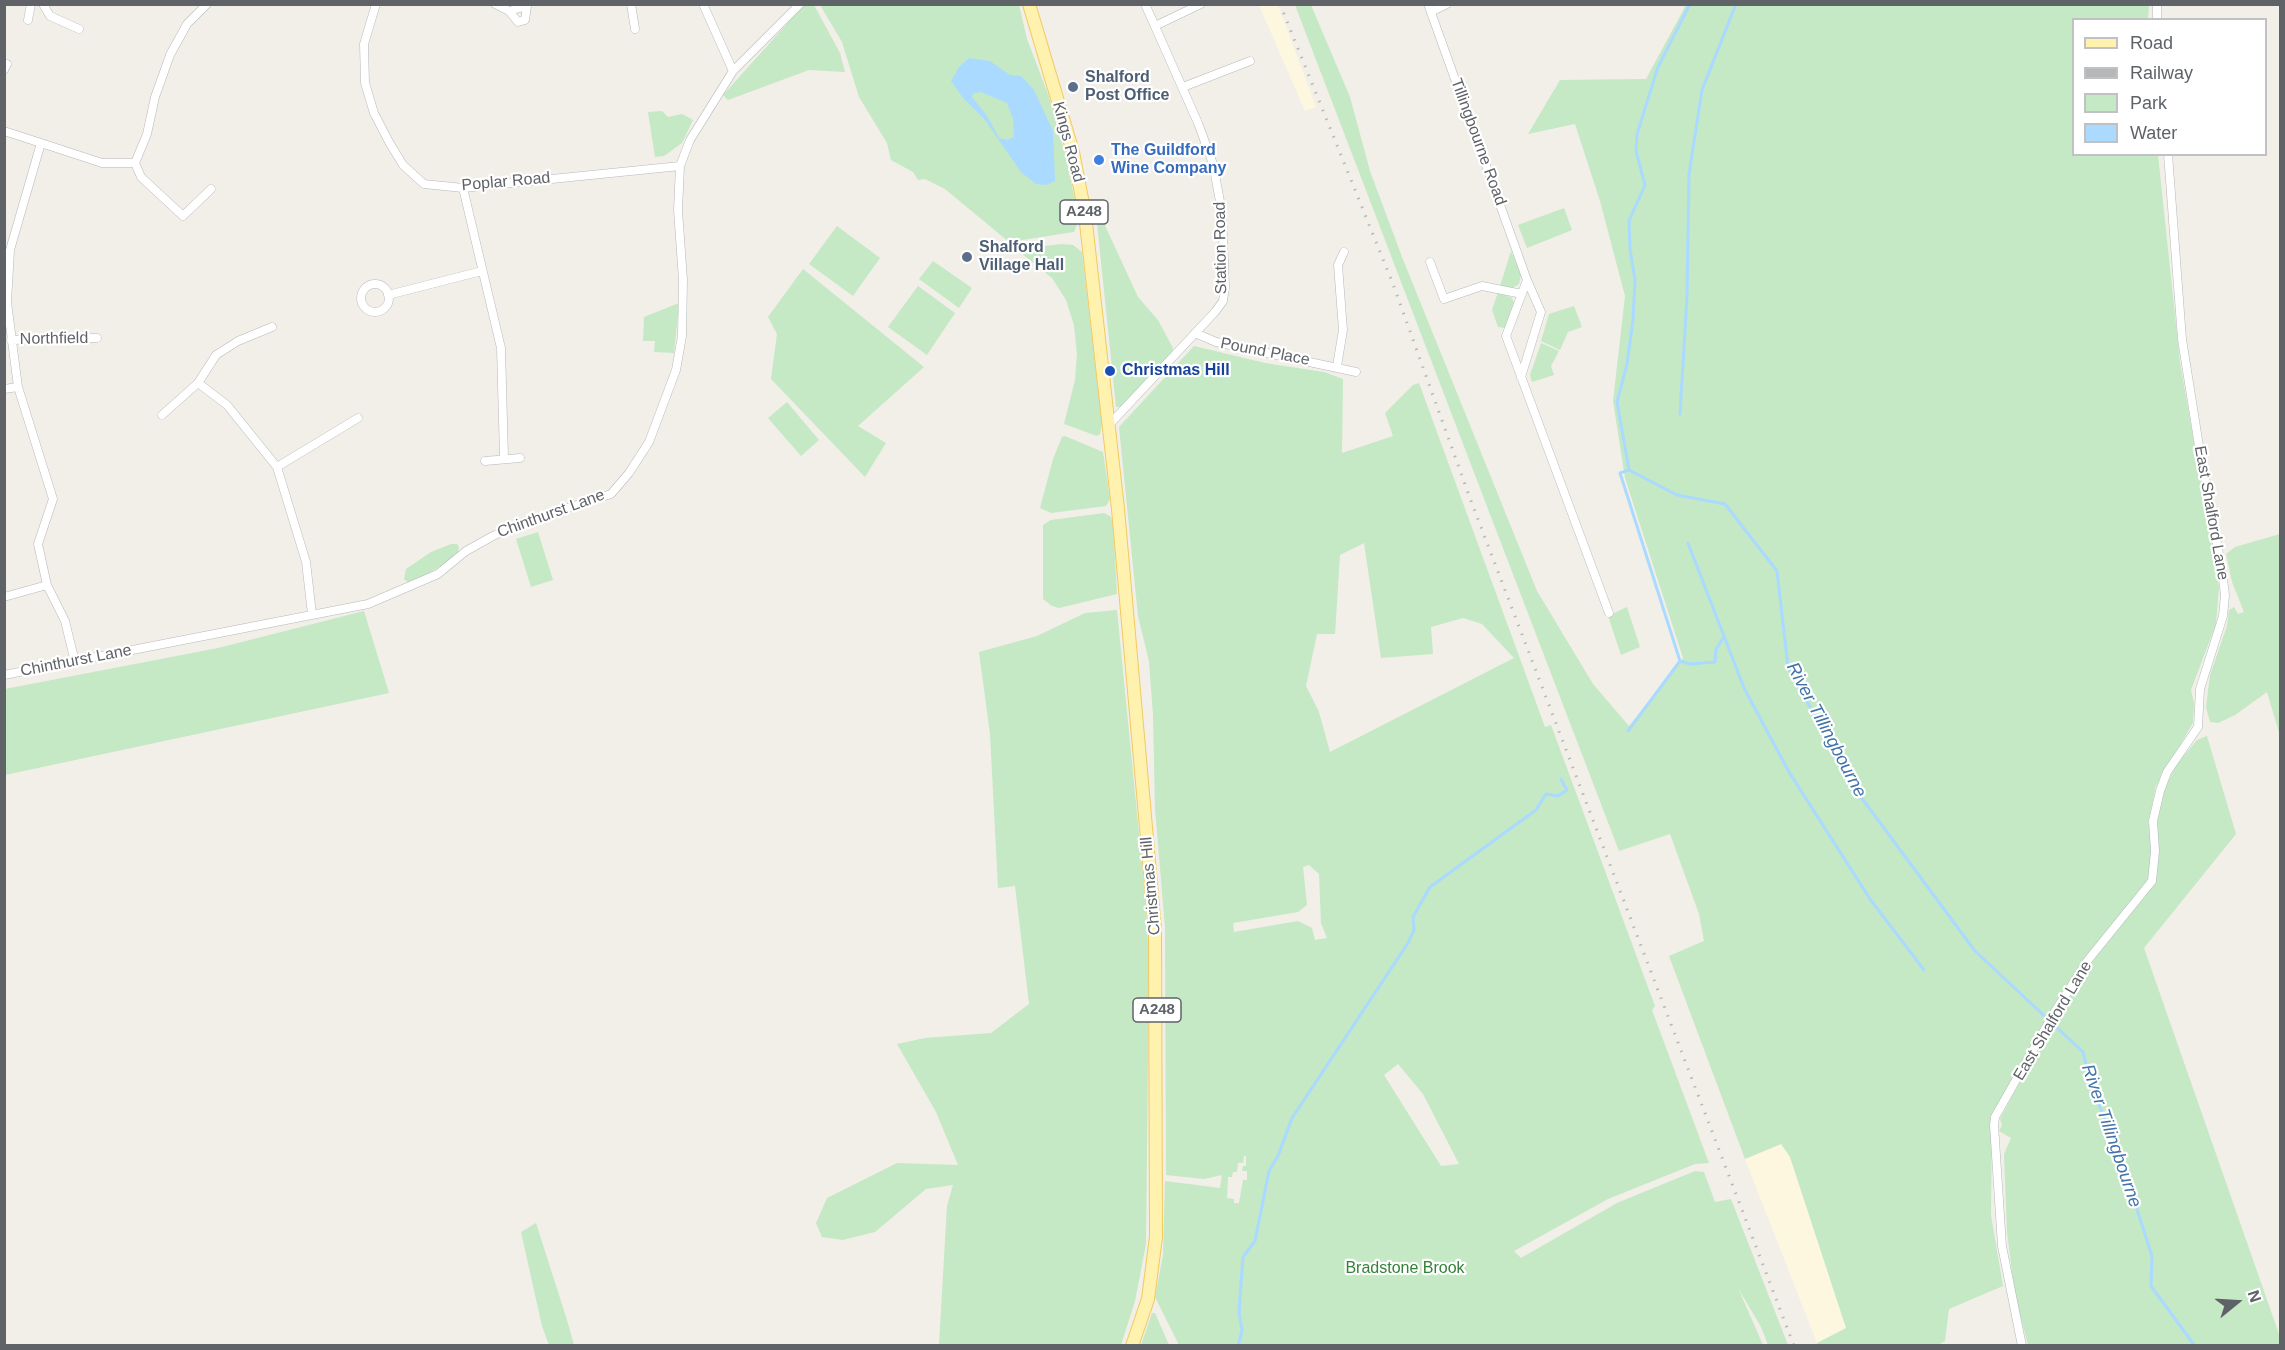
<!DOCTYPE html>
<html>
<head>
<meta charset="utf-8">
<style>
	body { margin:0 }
	#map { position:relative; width:2285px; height:1350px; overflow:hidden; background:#f1efe8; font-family:Helvetica,sans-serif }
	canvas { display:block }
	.frame { position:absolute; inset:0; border:6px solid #5f6368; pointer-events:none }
	.legend { position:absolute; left:2072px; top:18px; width:195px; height:138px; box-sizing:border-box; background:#fff; border:2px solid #bfc1c3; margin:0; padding:8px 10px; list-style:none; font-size:18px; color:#5f6368 }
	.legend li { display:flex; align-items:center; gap:12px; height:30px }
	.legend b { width:30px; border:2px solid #bfc1c3 }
	.north { position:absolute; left:2207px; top:1272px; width:60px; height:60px; -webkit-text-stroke:4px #fff; paint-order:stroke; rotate:72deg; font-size:16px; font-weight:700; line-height:24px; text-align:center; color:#5f6368 }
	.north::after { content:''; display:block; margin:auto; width:21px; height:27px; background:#5f6368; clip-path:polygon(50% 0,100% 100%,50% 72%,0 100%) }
</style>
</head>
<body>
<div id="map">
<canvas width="2285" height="1350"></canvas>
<div class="frame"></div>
<ul class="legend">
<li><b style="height:8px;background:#fff2af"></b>Road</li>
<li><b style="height:8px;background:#b6b7b8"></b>Railway</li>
<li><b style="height:16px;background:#c5e8c5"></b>Park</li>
<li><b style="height:16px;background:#aadaff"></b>Water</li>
</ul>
<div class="north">N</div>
</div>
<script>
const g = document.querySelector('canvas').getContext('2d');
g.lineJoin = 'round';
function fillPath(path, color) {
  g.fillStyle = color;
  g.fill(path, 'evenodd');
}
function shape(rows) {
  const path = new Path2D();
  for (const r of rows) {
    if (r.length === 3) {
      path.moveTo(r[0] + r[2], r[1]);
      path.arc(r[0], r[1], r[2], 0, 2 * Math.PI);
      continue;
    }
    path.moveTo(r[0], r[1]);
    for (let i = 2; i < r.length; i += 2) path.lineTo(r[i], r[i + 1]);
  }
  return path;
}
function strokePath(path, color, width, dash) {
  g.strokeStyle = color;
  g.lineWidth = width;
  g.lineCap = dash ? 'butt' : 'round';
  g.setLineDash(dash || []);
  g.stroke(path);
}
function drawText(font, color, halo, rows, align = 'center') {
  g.font = font + ' Helvetica,sans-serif';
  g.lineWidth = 4.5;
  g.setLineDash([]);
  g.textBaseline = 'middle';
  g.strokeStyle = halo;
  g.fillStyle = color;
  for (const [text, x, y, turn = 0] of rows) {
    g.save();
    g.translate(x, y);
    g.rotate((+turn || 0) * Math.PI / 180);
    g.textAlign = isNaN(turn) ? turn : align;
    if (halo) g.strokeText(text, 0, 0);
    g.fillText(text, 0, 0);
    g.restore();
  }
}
const commercial = shape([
	[1259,5,1278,5,1316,107,1305,111],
	[1782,1144,1790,1157,1846,1328,1817,1343,1745,1159]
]);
const green = shape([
	[804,5,814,5,840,53,845,72,809,70,728,100,723,95],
	[820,5,1019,5,1027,39,1048,94,1065,153,1076,205,1077,224,1074,232,1009,242,945,189,925,179,918,180,913,172,891,160,887,143,859,97,842,42],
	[1295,5,1311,5,1350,97,1370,171,1402,257,1537,591,1593,684,1629,726,1683,658,1625,478,1613,401,1625,296,1600,201,1575,124,1528,134,1560,80,1646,79,1686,5,2149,5,2148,19,2074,20,2074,154,2158,155,2180,362,2219,587,2216,624,2191,690,2194,703,2193,723,2156,786,2148,824,2156,826,2163,791,2177,764,2197,740,2207,736,2236,834,2144,948,2280,1337,2280,1345,2028,1345,2015,1295,2007,1232,2004,1154,2011,1138,1999,1131,2002,1125,2000,1119,2025,1072,1992,1117,1991,1215,2003,1286,1949,1309,1945,1341,1938,1345,1818,1345,1817,1343,1846,1328,1790,1157,1781,1144,1745,1159,1669,956,1704,941,1699,914,1670,834,1619,851],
	[662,111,668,117,682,114,693,120,682,143,664,156,655,157,648,112],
	[1095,204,1138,297,1158,320,1173,348,1171,357,1123,407,1116,407],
	[1564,208,1572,230,1527,248,1518,225],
	[837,226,880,258,853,296,809,264],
	[1062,244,1073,245,1082,252,1102,424,1100,434,1097,436,1064,424,1075,380,1077,354,1074,325,1066,300,1052,278,1016,249],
	[1511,251,1521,275,1519,284,1511,289,1500,286],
	[933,261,972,288,959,308,919,279],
	[803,269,924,367,858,426,886,443,865,477,771,379,777,334,768,317],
	[918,286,955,313,927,355,888,327],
	[1498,292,1512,298,1514,303,1505,328,1498,327,1492,310],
	[679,303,674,353,654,352,655,341,643,341,644,317],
	[1574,306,1582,327,1568,332,1560,350,1541,341,1549,314],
	[1541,343,1559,351,1551,366,1554,375,1532,382,1530,375],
	[1194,346,1265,363,1324,372,1343,379,1342,453,1393,436,1385,413,1413,385,1419,383,1545,727,1551,725,1655,1006,1652,1010,1709,1163,1695,1164,1608,1199,1514,1251,1521,1258,1617,1203,1695,1171,1704,1172,1715,1202,1731,1199,1788,1345,1768,1345,1761,1327,1738,1288,1763,1345,1179,1345,1155,1297,1163,1255,1165,1181,1220,1188,1222,1175,1204,1179,1166,1175,1165,927,1155,809,1153,715,1149,661,1138,616,1119,427],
	[1364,543,1381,658,1433,654,1431,627,1463,618,1482,624,1514,658,1330,752,1319,712,1306,686,1317,634,1335,634,1340,555],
	[1309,865,1319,874,1321,923,1327,938,1315,940,1312,928,1298,921,1234,932,1233,923,1298,912,1307,905,1303,867],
	[1398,1064,1423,1094,1459,1164,1441,1166,1384,1075],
	[1244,1156,1246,1156,1246,1166,1243,1166,1242,1171,1247,1171,1247,1180,1243,1180,1239,1203,1234,1203,1234,1199,1227,1198,1228,1177,1232,1177,1233,1172,1237,1172,1238,1163,1243,1163],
	[787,402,819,440,801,456,768,418],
	[1065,436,1103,452,1110,499,1106,506,1051,513,1040,508,1053,459,1062,437],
	[1104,513,1110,516,1113,522,1117,594,1059,608,1052,606,1043,599,1043,525,1051,520],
	[538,532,553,580,531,587,516,539],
	[2280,534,2280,736,2267,692,2235,715,2218,723,2210,722,2206,707,2210,675,2227,626,2229,610,2234,607,2238,614,2244,612,2232,582,2226,554,2235,547],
	[451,544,457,544,459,547,457,556,418,580,409,583,404,579,406,569,431,552],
	[1627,607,1640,647,1621,655,1608,616],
	[1117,610,1146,905,1149,961,1146,1244,1135,1301,1121,1345,939,1345,947,1206,953,1185,926,1189,875,1232,843,1240,822,1237,816,1223,827,1198,897,1163,958,1165,936,1112,897,1044,925,1038,991,1033,1029,1004,1015,886,998,888,990,734,979,652,1037,636,1085,613],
	[364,611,389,693,5,775,5,689,218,648],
	[536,1223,567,1320,574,1345,549,1345,542,1326,521,1232],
	[1152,1313,1155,1313,1169,1345,1141,1345]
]);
const water = shape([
	[969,58,990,61,1010,75,1021,76,1034,90,1053,131,1055,181,1046,185,1036,184,1021,172,985,120,963,98,951,81,959,67],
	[981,92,1007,103,1013,119,1014,137,1007,140,999,138,987,116,972,97,973,93]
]);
const stream = shape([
	[1680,414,1687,296,1689,174,1702,90,1736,4],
	[1629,470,1677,495,1725,504,1777,571,1788,667,1858,793,1975,951,2083,1052,2092,1089,2117,1147,2152,1256,2151,1286,2195,1346],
	[1629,470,1617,402,1627,364,1633,320,1635,280,1630,249,1629,221,1645,185,1636,151,1637,134,1658,67,1690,4],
	[1688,543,1744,688,1789,772,1870,899,1924,970],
	[1680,661,1690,664,1715,662,1716,649,1724,637],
	[1628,731,1680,661,1620,473,1629,470],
	[1238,1346,1242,1331,1239,1312,1243,1257,1255,1241,1269,1171,1278,1156,1292,1118,1408,943,1414,930,1413,917,1430,887,1536,810,1546,794,1558,796,1567,790,1561,779]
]);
const minor = shape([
	[43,4,50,16,79,29],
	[376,4,364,44,365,83,374,113,389,142,403,165,424,184,463,188,680,166],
	[495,4,509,11,518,22,525,20,527,6,509,11],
	[631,4,635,29],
	[703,4,733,71],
	[1428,4,1527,280],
	[2157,4,2157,20],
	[1431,12,1447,4],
	[28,20,31,4],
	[1155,26,1201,4],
	[4,70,7,64],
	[1183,87,1250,61],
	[4,131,41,143],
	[135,163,147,134,155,97,170,55,187,24,207,4],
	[135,163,141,177,183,216,211,189],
	[463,188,501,348,504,457],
	[1430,262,1444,299,1482,286,1522,294],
	[375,298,14],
	[388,295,482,271],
	[1195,333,1216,342,1356,372],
	[11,340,97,338],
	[1337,366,1343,330,1338,265,1344,252],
	[1521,377,1541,312,1527,280,1506,336,1609,613],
	[198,383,227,405,277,467,306,562,312,614],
	[4,389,18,387],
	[162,415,198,383,216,355,238,341,272,327],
	[1108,426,1215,312,1223,301,1225,287,1222,212,1213,164,1198,123,1145,4],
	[485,461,520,458],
	[277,467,358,418],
	[4,597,47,585],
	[75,662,65,621,47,585,38,544,53,499,18,387,7,302,10,250,41,143,102,163,135,163],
	[4,675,368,604,438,574,466,551,493,536,518,524,611,494,629,473,649,442,676,370,682,336,683,280,678,210,680,166,690,140,733,71,800,4],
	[2022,1346,2002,1246,1994,1125,1995,1117,2054,1013,2088,960,2152,881,2155,851,2153,821,2160,791,2167,772,2198,727,2200,689,2223,616,2225,595,2222,571,2199,446,2182,339,2168,154]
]);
const primary = shape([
	[1029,4,1073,152,1085,214,1118,509,1155,930,1156,1237,1148,1299,1132,1346]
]);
const rail = shape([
	[1280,4,1393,284,1471,501,1794,1346]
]);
const markers = [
	[1073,87,6,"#5c6f8a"],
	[1099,160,6,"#3f7fe0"],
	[967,257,6,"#5c6f8a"],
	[1110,371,6,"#1a4fb4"]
];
const shields = [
	[1084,212,48],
	[1157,1010,48]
];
const shieldNames = [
	["A248",1084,212],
	["A248",1157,1010]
];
const serviceNames = [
	["Shalford",1085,78],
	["Post Office",1085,96],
	["Shalford",979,248],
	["Village Hall",979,266]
];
const streetNames = [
	["Kings Road",1068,142,75],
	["Tillingbourne Road",1478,142,70],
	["Poplar Road",506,182,-5],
	["Station Road",1221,248,-91],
	["Northfield",54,339,-1],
	["Pound Place",1265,352,11],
	["East Shalford Lane",2211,513,80],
	["Chinthurst Lane",551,514,-20],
	["Chinthurst Lane",76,661,-11],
	["Christmas Hill",1151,886,-95],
	["East Shalford Lane",2053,1021,-59]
];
const shopNames = [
	["The Guildford",1111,151],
	["Wine Company",1111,169]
];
const transitNames = [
	["Christmas Hill",1122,371]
];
const parkNames = [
	["Bradstone Brook",1405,1269]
];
const waterNames = [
	["River Tillingbourne",1826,730,62],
	["River Tillingbourne",2111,1136,71]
];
fillPath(commercial, '#fef7e0');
fillPath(green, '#c5e8c5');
fillPath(water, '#aadaff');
strokePath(stream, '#aadaff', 3);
strokePath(minor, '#b5b8bc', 9);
strokePath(primary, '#f2c960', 14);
strokePath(minor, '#fff', 8);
strokePath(primary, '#fff2af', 12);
strokePath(rail, '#b6b7b8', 3, [1.5, 8]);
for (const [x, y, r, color] of markers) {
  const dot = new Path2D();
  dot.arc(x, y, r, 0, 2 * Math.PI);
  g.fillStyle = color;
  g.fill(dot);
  strokePath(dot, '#fff', 2);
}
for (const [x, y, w] of shields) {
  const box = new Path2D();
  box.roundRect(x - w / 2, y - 12, w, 24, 4.5);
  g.fillStyle = '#fff';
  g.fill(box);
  strokePath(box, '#5f6368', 1.5);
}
drawText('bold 15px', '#5f6368', null, shieldNames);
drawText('bold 16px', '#4e5e75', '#fff', serviceNames, 'left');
drawText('16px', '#5f6368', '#fff', streetNames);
drawText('bold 16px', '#366cbe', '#fff', shopNames, 'left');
drawText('bold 16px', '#164399', '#fff', transitNames, 'left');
drawText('16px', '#348238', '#fff', parkNames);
drawText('italic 18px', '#4174aa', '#fff', waterNames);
</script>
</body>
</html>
